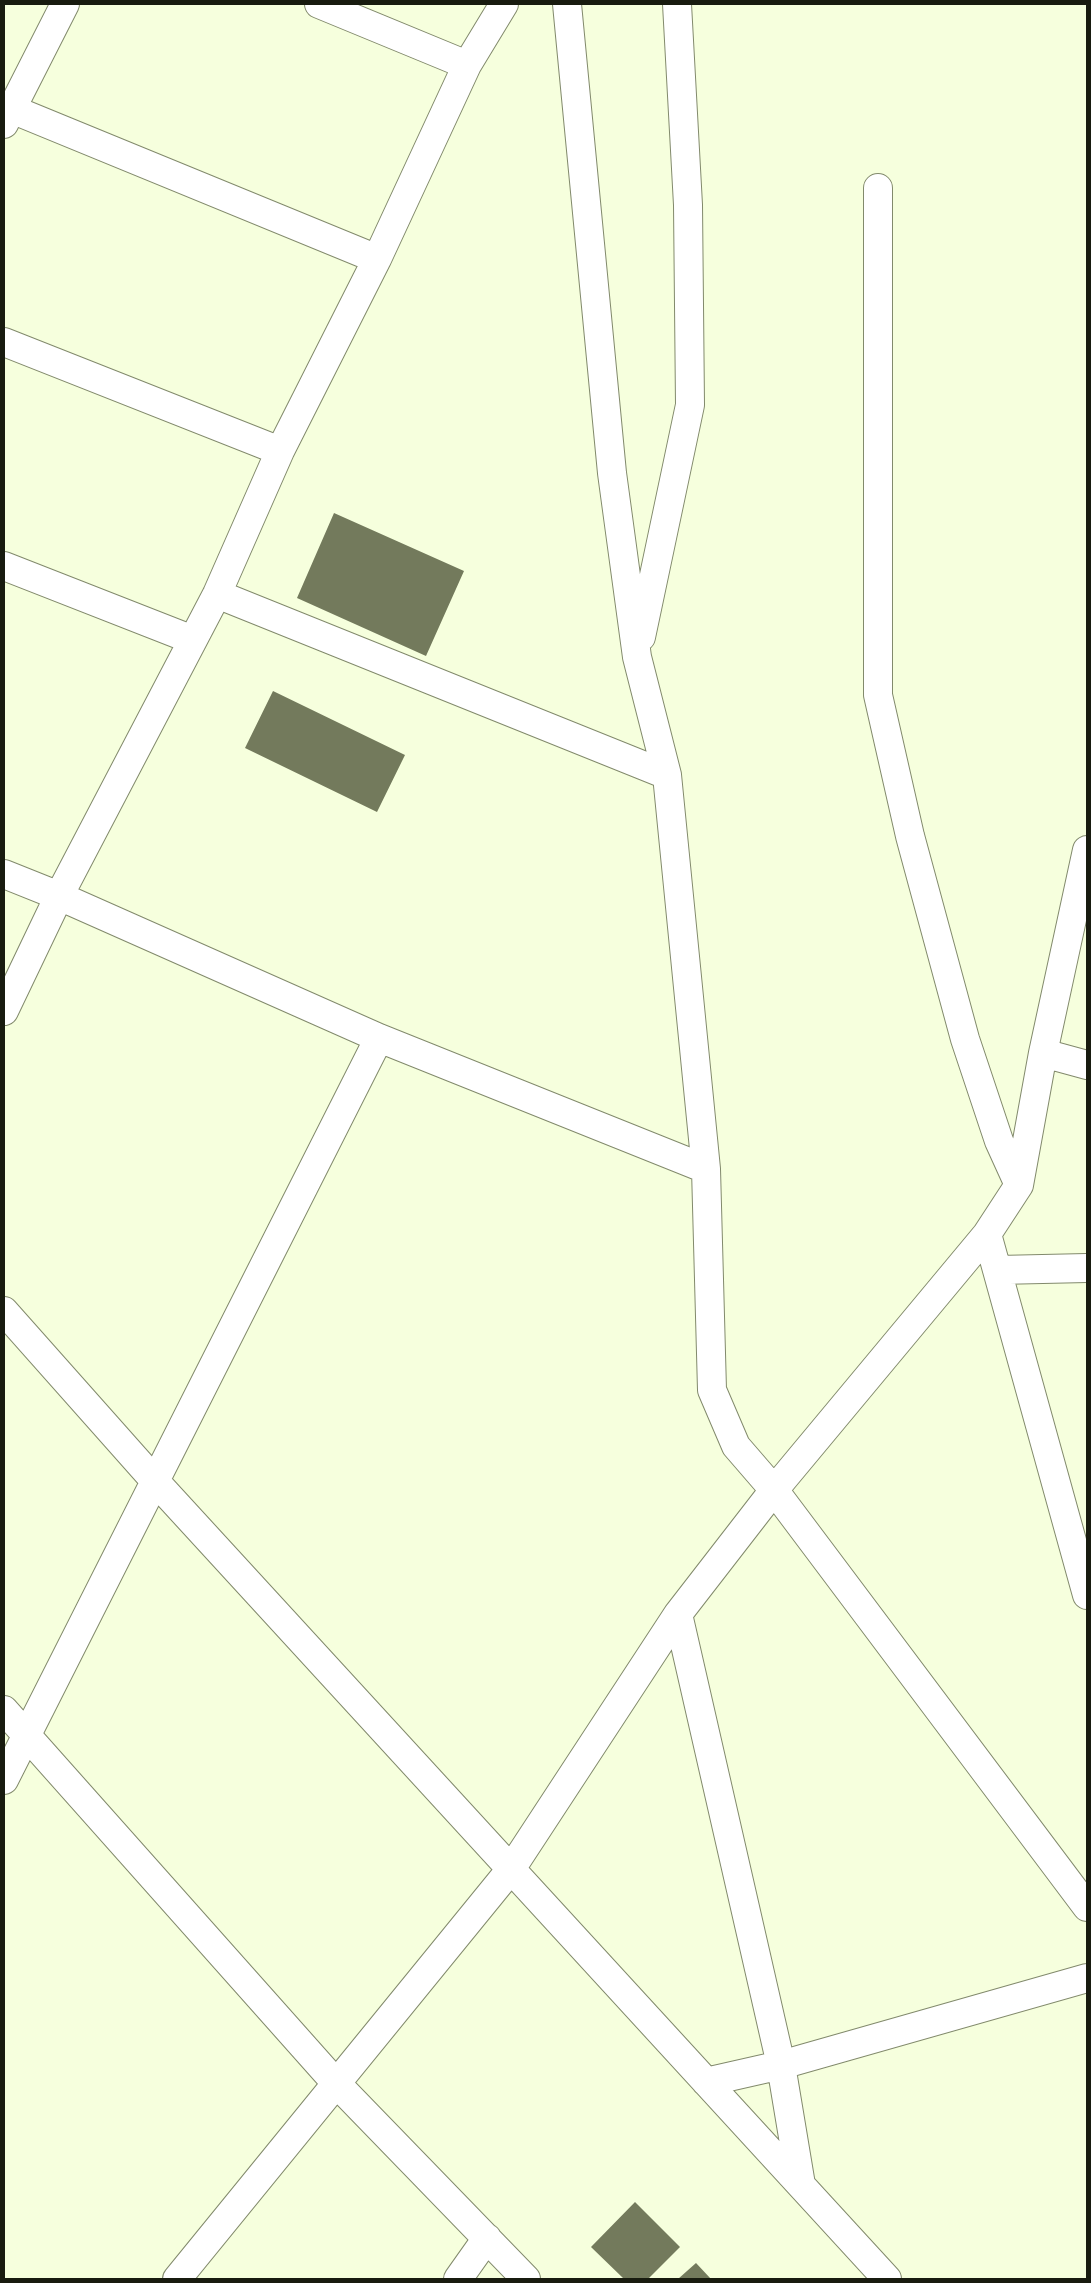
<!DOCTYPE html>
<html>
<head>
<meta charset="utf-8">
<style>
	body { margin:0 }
	#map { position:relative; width:1091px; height:2283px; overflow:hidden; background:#f6ffdd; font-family:Rubik,sans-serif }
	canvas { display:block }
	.frame { position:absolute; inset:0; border:5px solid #181b0f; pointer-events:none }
</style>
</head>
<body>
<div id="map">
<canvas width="1091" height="2283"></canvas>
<div class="frame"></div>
</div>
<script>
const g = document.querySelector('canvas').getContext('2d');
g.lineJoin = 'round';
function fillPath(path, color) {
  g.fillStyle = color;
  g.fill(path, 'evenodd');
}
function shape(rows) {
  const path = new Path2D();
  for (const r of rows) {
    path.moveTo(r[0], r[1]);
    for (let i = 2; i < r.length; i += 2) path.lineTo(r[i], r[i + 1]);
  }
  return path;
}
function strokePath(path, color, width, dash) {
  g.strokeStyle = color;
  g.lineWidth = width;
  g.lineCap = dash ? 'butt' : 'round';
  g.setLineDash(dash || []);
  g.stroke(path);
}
const building = shape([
	[334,513,464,571,426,656,297,598],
	[273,691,405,755,377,812,245,748],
	[635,2202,680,2247,648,2279,624,2279,591,2247],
	[696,2263,711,2279,678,2279]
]);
const street = shape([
	[319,4,467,65],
	[567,4,612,473,637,657,667,775,706,1169,712,1390,736,1446,774,1490,1087,1907],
	[4,106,377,259],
	[4,124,65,4],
	[878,188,878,695,910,836,965,1039,999,1141,1019,1185,987,1234,1087,1595],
	[4,342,280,451],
	[4,566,193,640],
	[217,594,667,775],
	[641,637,690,405,688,205,677,4],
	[4,874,59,896,379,1038,706,1169],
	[4,1011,59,896,217,594,280,451,377,259,467,65,504,4],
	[1043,1053,1087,1065],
	[1019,1185,1043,1053,1087,850],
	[998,1270,1087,1268],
	[4,1311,155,1481,887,2279],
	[678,1614,781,2065,801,2185],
	[4,1710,335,2082,526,2279],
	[4,1780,379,1038],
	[706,2082,781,2065,1087,1978],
	[177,2279,511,1869,678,1614,774,1490,987,1234],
	[458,2279,487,2238]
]);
fillPath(building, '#737a5c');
strokePath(street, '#828a6c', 30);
strokePath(street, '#fff', 28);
</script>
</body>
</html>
